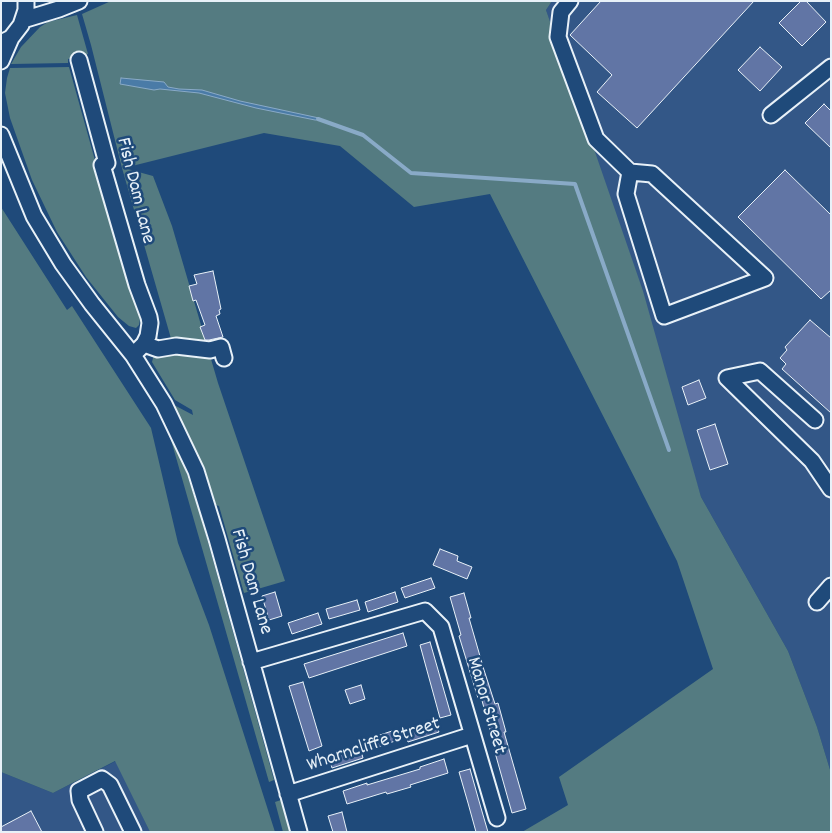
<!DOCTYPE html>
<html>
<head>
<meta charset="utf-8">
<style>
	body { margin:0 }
	#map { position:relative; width:832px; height:833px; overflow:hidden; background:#1f4a7a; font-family:Dekko,sans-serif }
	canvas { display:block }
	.frame { position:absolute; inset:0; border:2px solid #e8f1f8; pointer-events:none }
</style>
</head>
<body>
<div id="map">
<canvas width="832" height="833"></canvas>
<div class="frame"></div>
</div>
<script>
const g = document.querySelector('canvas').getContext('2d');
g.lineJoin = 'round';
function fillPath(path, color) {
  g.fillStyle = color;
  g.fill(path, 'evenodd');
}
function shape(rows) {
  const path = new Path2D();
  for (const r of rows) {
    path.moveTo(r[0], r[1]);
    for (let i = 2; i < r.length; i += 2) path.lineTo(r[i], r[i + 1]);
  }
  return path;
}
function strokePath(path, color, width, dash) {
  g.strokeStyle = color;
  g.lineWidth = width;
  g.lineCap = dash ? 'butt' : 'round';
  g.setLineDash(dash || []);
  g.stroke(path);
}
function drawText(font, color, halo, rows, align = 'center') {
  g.font = font + ' Dekko,sans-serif';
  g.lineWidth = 5;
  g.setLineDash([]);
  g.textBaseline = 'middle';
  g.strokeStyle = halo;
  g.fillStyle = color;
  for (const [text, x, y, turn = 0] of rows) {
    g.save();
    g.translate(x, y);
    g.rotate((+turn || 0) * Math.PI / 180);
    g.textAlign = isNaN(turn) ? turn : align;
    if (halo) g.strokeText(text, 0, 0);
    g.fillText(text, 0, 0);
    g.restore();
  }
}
const built = shape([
	[552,1,831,1,831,773,817,727,788,651,701,497,546,10],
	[116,761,150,832,1,832,1,772,53,793]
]);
const green = shape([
	[111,1,552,1,546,10,643,291,701,497,788,651,817,727,831,773,831,832,522,832,568,805,559,777,713,669,677,561,490,194,414,207,340,146,264,133,124,168,153,176,172,226,218,383,285,581,244,593,219,506,216,505,194,446,174,405,193,415,192,410,175,400,152,362,154,354,174,349,122,168,91,45,82,14],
	[77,15,88,54,68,59,68,63,11,64,21,47,40,27,48,22],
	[69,67,98,171,141,313,139,325,136,328,129,326,118,317,86,277,57,232,32,180,10,118,5,93,7,78,10,68],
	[1,207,67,310,72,306,151,428,178,543,209,625,275,832,150,832,115,761,53,793,1,772],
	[167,426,182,459,201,517,274,780,269,782],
	[281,800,290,832,283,832,275,802]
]);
const water = shape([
	[121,78,164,82,168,87,179,89,202,90,240,101,319,118,322,120,315,120,256,108,199,93,160,89,154,90,120,84,121,78]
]);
const stream = shape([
	[318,119,363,135,411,173,575,184,669,450]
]);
const building = shape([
	[601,1,754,1,637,128,597,92,612,75,570,35,601,1],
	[801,1,806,1,826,22,802,46,779,23,801,1],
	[760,47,782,67,760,91,738,70,760,47],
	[824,104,831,111,831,148,805,123,824,104],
	[785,170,831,215,831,290,821,299,738,217,785,170],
	[213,271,221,309,219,310,220,314,216,316,223,337,209,340,205,340,200,327,205,325,196,300,193,301,189,286,197,284,194,275,213,271],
	[810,320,831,338,831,413,782,369,786,364,780,358,787,350,785,347,810,320],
	[699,380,706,398,688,405,682,387,699,380],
	[715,424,728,464,710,470,697,430,715,424],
	[440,549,458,556,457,561,472,567,467,579,433,565,440,549],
	[431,578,435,588,405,598,401,588,431,578],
	[275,592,282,616,269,620,262,596,275,592],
	[395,592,398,602,368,612,365,602,395,592],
	[464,593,471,618,469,618,484,670,495,704,498,703,506,732,504,732,526,809,512,813,494,749,495,748,481,697,478,698,459,636,461,635,450,597,464,593],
	[357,600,360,610,329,619,326,609,357,600],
	[318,613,322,624,292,634,288,623,318,613],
	[403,633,407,646,309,678,304,664,403,633],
	[430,642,451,715,440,718,420,645,430,642],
	[303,682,322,746,309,751,289,686,303,682],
	[361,685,365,699,350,704,345,690,361,685],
	[435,722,439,732,408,742,405,732,435,722],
	[395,730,398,740,369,750,365,740,395,730],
	[360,747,363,758,332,768,329,757,360,747],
	[444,759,448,773,410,785,411,787,387,794,386,792,347,804,343,791,367,783,367,785,420,769,420,767,444,759],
	[470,769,481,808,488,832,476,832,468,803,459,772,470,769],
	[31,811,42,832,1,832,1,827,31,811],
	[342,812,347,832,333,832,328,816,342,812]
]);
const minor = shape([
	[570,1,561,12,558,37,596,139,630,172,652,174,765,278,664,316,626,194,630,172],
	[23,20,59,9,79,1],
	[1,43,11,38,21,25,26,10,26,1],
	[79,60,107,163,102,165,137,285,149,317,150,323,148,336,144,344,133,355],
	[1,61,11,38],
	[771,115,831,67],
	[1,135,34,216,63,264,92,304,133,355,164,404,196,471,217,539,299,832],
	[144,344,158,349,176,346,210,350,221,347,224,358],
	[815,420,760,371,727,378,812,461,831,489],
	[817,602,831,586],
	[251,662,425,611,441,627,497,818],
	[288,794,472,735],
	[95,832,80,800,79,791,102,779,110,785,133,832]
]);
const streetNames = [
	["Fish Dam Lane",134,191,76],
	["Fish Dam Lane",250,582,74],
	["Manor Street",485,706,74],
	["Wharncliffe Street",374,746,-18]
];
fillPath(built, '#335787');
fillPath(green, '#547b81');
fillPath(water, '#4a7ba7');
strokePath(water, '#89aac7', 1);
strokePath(stream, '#89aac7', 4);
fillPath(building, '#6175a5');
strokePath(building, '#e8f1f8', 1);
strokePath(minor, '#e8f1f8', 19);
strokePath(minor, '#1f4a7a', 15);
drawText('20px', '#e8f1f8', '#1f4a7a', streetNames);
</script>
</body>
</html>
